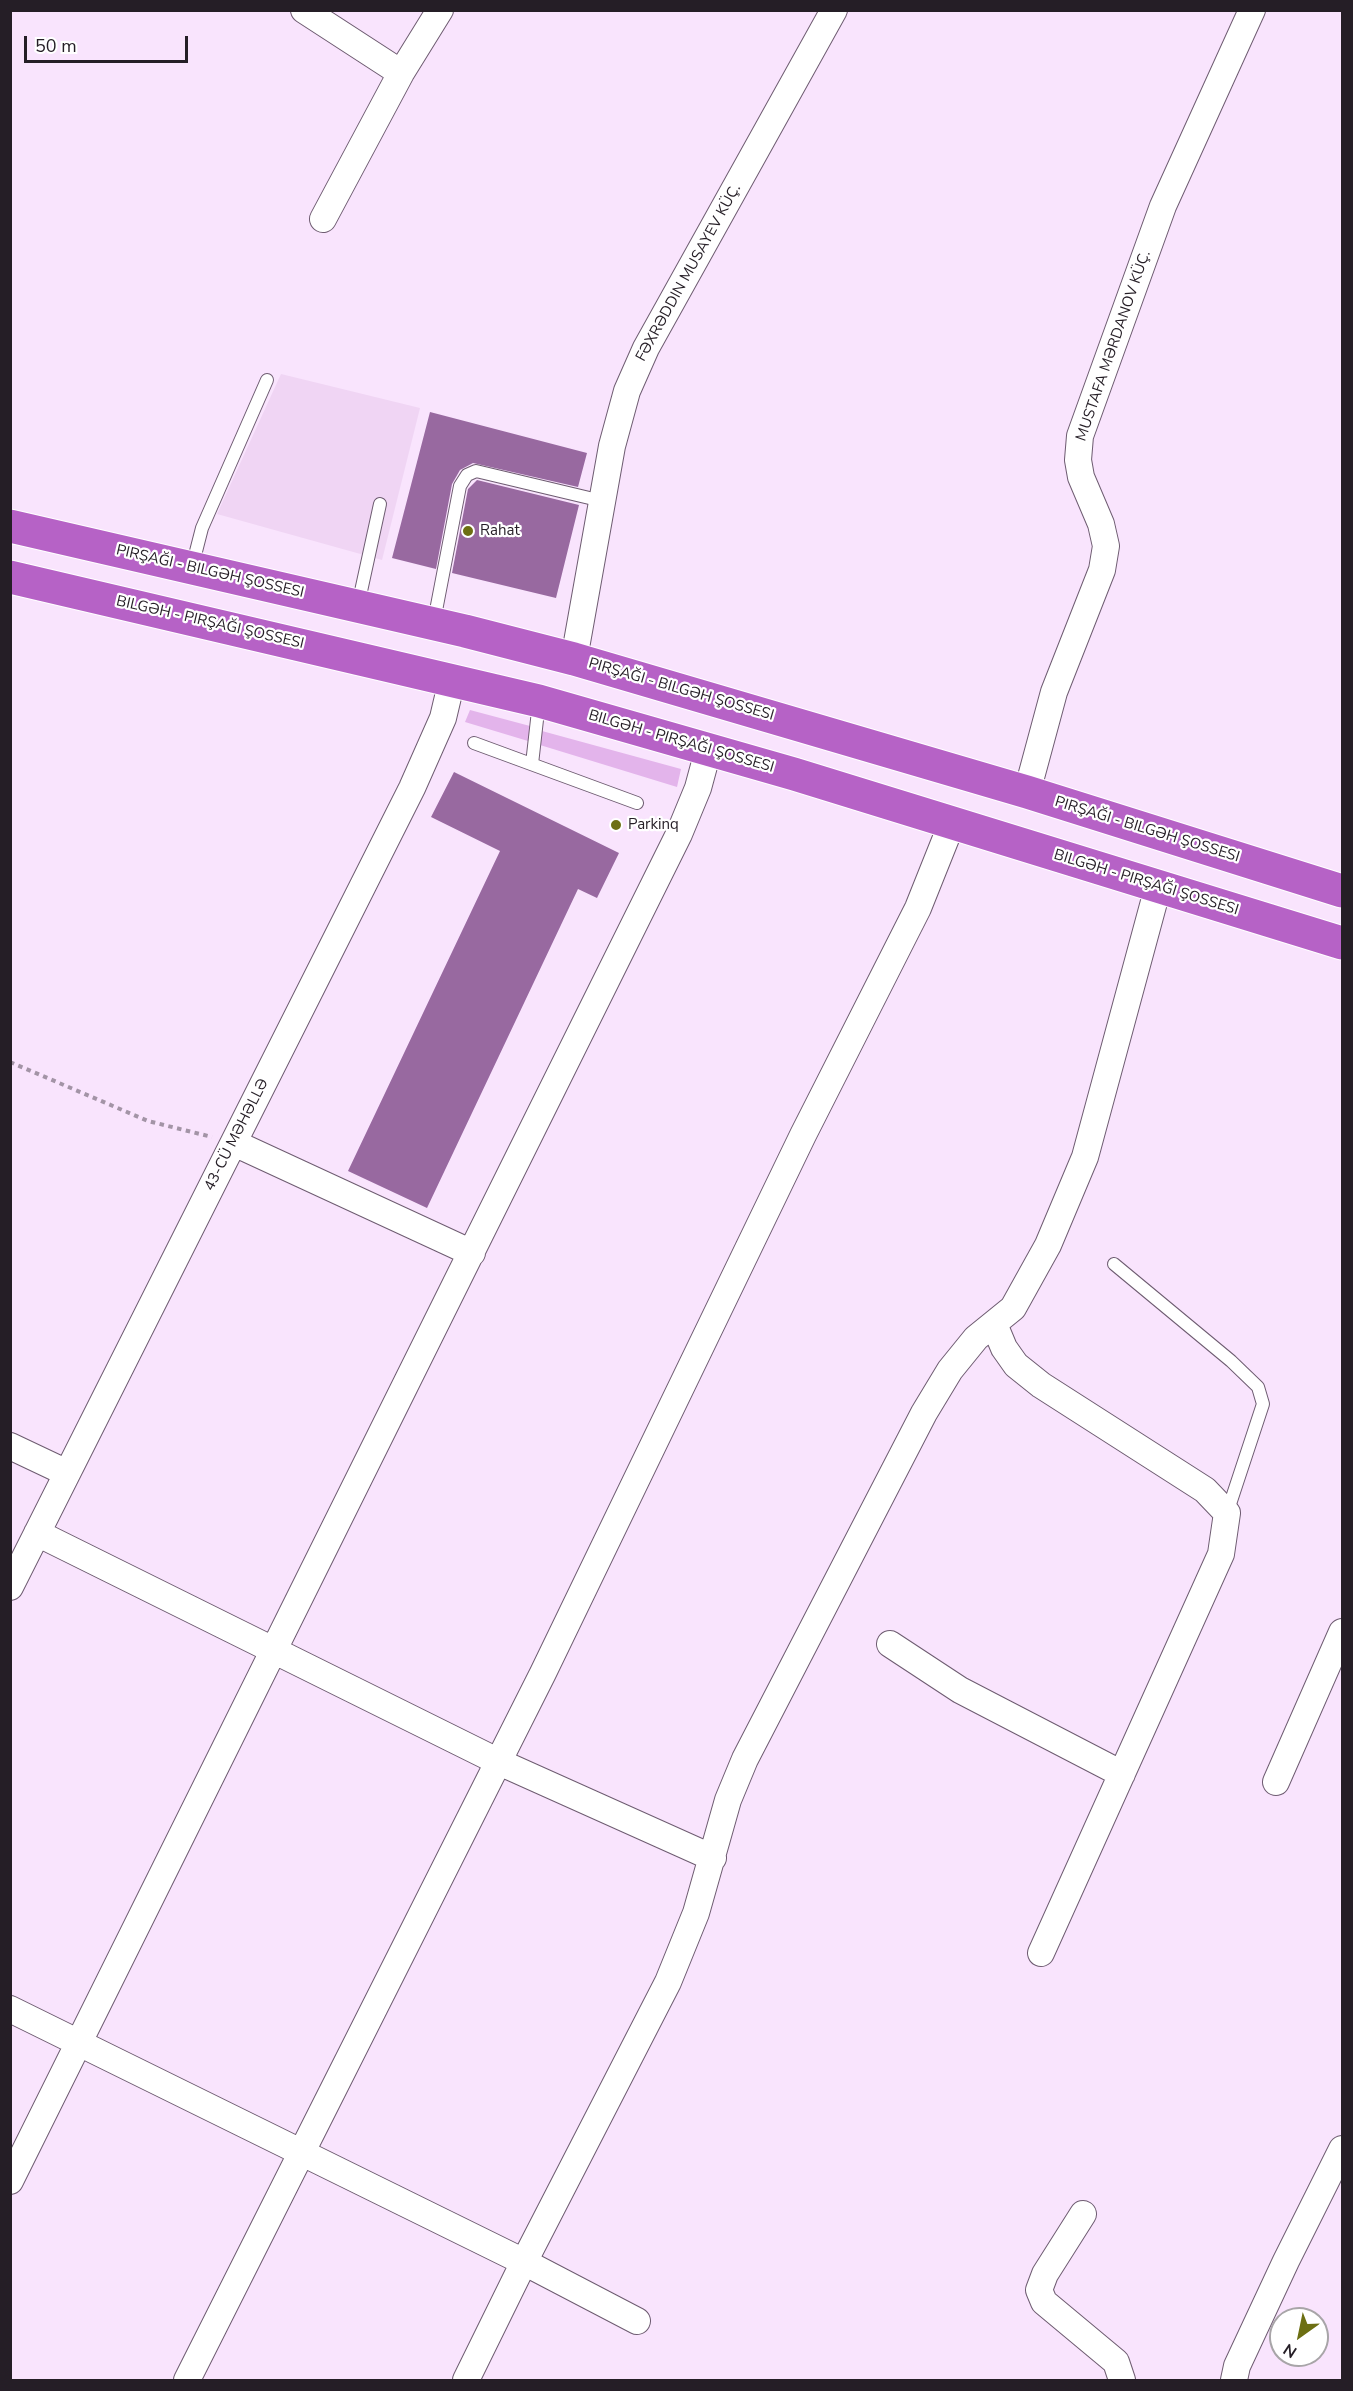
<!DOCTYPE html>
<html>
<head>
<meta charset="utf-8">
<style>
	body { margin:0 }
	#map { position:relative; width:1353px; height:2391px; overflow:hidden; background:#f9e4fd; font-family:"Nunito Sans",sans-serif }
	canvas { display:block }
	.frame { position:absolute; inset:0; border:12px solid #251e26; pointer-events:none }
	.north { position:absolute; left:1269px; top:2307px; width:60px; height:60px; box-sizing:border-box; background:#fff; border:2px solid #a8a5a8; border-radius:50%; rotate:213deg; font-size:16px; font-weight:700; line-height:24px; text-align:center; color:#251e26 }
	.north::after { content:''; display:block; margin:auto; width:21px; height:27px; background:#6d6f13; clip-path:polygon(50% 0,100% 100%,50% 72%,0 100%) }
	.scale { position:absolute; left:24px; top:36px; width:164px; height:27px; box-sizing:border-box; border:3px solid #251e26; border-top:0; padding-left:8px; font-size:18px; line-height:21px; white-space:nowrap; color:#251e26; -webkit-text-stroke:4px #fff; paint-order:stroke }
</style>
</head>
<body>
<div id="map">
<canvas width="1353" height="2391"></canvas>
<div class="frame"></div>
<div class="north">N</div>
<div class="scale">50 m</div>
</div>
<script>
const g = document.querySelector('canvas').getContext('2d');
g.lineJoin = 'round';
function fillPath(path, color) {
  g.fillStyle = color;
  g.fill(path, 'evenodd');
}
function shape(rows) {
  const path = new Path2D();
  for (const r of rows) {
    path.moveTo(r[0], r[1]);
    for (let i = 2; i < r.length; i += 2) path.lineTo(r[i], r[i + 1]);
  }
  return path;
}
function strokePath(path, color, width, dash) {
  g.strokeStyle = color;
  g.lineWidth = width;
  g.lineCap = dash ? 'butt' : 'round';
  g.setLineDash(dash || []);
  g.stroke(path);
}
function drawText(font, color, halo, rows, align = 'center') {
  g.font = font + ' "Nunito Sans",sans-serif';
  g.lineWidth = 4.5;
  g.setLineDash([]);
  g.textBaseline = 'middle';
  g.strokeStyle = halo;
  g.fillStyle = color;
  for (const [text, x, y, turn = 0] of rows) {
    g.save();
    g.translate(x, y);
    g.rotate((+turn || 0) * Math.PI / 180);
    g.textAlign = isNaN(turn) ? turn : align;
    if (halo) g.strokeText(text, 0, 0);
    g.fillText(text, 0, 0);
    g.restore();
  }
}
const built = shape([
	[281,374,420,408,382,560,217,514]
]);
const green = shape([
	[470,710,530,726,528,741,465,722],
	[542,731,681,769,677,787,540,745]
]);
const building = shape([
	[430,412,587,453,578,487,473,463,460,470,452,484,436,569,392,558],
	[477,480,579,505,556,598,452,573,468,489],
	[454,772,619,853,597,898,578,889,427,1208,348,1171,500,851,431,817]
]);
const path = shape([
	[10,1062,148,1121,212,1137]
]);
const lane = shape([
	[192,567,202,528,267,380],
	[358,605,380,504],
	[434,621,460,486,467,475,476,471,602,501],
	[474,743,637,803],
	[532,764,539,702],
	[1114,1264,1231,1361,1258,1387,1263,1404,1227,1513]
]);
const street = shape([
	[304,10,401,73,323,219],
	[401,73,440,10],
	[574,659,612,446,627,391,646,348,834,10],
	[1027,792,1054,692,1102,570,1106,546,1101,524,1081,477,1078,460,1080,436,1163,206,1252,10],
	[234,1143,472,1253],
	[994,1324,1004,1348,1016,1365,1041,1385,1205,1490,1227,1513,1221,1554,1041,1953],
	[10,1446,67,1473],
	[37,1533,499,1762,713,1858],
	[10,1587,412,788,443,718,452,680],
	[890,1644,960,1690,1122,1774],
	[1276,1782,1342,1632],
	[10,2009,524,2262,637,2321],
	[10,2181,679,834,698,788,708,751],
	[1083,2214,1045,2274,1039,2290,1044,2302,1116,2362,1122,2380],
	[187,2380,543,1673,803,1135,918,908,952,823],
	[466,2380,524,2262,668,1982,696,1913,728,1800,745,1759,924,1413,950,1370,976,1338,1013,1308,1048,1245,1085,1157,1158,887],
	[1234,2380,1237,2366,1286,2261,1342,2149]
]);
const highway = shape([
	[10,526,465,631,574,659,1027,792,1342,891],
	[10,577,539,701,794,774,1342,943]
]);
const markers = [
	[468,531,6,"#6d6f13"],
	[616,825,6,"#6d6f13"]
];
const streetNames = [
	["FƏXRƏDDIN MUSAYEV KÜÇ.",689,273,-61],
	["MUSTAFA MƏRDANOV KÜÇ.",1114,346,-71],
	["PIRŞAĞI - BILGƏH ŞOSSESI",210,572,13],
	["BILGƏH - PIRŞAĞI ŞOSSESI",210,623,13],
	["PIRŞAĞI - BILGƏH ŞOSSESI",681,690,16],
	["BILGƏH - PIRŞAĞI ŞOSSESI",681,742,16],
	["PIRŞAĞI - BILGƏH ŞOSSESI",1147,830,17],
	["BILGƏH - PIRŞAĞI ŞOSSESI",1146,883,17],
	["43-CÜ MƏHƏLLƏ",237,1135,-63]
];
const poiNames = [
	["Rahat",480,531],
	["Parkinq",628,825]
];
fillPath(built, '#f0d5f4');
fillPath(green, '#e3b4eb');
fillPath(building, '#9869a0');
strokePath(lane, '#6e5c71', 14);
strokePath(street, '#6e5c71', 28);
strokePath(highway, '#fff', 35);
strokePath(path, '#a394a6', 4, [4.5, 4.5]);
strokePath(lane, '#fff', 12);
strokePath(street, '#fff', 26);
strokePath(highway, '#b662c6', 33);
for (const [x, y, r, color] of markers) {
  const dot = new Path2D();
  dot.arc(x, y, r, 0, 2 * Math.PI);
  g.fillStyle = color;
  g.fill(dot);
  strokePath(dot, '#fff', 2);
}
drawText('15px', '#251e26', '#fff', streetNames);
drawText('15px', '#251e26', '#fff', poiNames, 'left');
</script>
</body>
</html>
